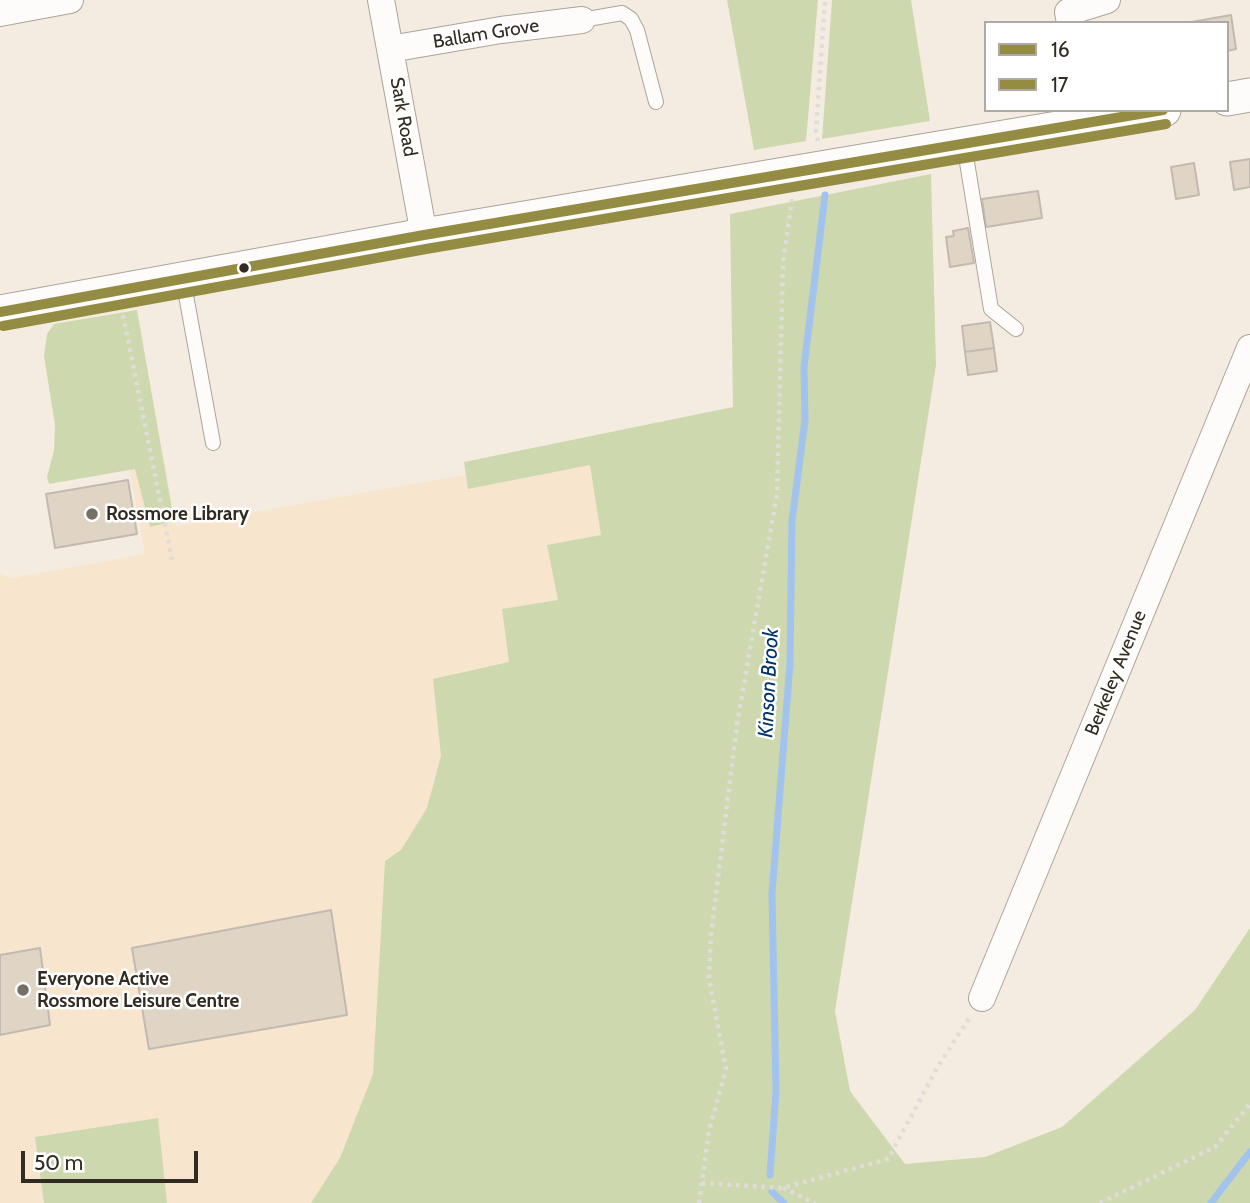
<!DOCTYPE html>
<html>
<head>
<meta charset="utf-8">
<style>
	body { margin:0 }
	#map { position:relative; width:1250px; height:1203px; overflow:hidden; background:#f5ece1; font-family:Cabin,sans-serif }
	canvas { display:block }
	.legend { position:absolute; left:984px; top:21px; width:245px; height:91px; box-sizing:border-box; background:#fff; border:2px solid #adaaa6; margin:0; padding:9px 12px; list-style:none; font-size:21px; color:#322b21 }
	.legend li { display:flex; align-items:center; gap:14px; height:35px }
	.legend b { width:35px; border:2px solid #adaaa6 }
	.scale { position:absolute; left:21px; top:1151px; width:177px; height:32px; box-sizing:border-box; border:4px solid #322b21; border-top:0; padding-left:9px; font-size:21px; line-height:24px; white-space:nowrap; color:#322b21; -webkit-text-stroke:5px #fff; paint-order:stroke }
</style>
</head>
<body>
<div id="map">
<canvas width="1250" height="1203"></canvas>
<ul class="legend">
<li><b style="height:9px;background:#938c42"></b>16</li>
<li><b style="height:9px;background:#938c42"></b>17</li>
</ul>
<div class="scale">50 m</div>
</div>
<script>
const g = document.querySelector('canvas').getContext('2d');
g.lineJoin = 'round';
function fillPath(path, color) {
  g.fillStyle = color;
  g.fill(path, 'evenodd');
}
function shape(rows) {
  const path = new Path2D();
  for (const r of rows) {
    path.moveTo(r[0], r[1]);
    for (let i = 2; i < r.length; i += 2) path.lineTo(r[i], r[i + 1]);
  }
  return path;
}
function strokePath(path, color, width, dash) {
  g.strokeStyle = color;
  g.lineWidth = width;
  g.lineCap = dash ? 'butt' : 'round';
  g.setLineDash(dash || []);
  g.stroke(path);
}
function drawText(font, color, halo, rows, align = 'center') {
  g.font = font + ' Cabin,sans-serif';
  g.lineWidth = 5;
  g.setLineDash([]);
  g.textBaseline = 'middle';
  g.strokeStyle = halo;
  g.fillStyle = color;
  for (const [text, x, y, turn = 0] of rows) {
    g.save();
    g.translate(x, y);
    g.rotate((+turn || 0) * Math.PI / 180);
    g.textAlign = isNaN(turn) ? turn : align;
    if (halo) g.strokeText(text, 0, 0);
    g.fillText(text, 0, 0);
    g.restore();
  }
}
const built = shape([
	[137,312,176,526,644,443,487,860,320,1203,0,1203,0,574,12,578,145,554,102,318]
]);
const green = shape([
	[727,0,818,0,806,141,754,150],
	[832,0,911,0,930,121,822,139],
	[931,174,936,365,835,1011,850,1091,905,1164,985,1157,1062,1127,1195,1010,1250,928,1250,1203,311,1203,340,1158,373,1074,385,861,401,850,427,808,441,756,433,679,509,662,502,609,558,600,547,545,601,535,590,465,468,489,464,462,733,407,730,214],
	[137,310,174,521,150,527,135,469,49,484,47,477,54,450,55,425,44,356,47,334,54,324],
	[158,1118,167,1203,44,1203,35,1137]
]);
const stream = shape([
	[770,1175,776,1091,772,894,790,663,792,521,805,420,804,367,825,195],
	[772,1192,784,1203],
	[1211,1203,1250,1152]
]);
const building = shape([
	[1231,15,1236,49,1227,51,1227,23,1186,23,1231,15],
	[1250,159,1250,187,1234,190,1230,162,1250,159],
	[1194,163,1199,195,1176,199,1171,167,1194,163],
	[1038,191,1042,218,986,227,982,199,1038,191],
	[968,228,974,263,950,267,946,237,954,236,953,231,968,228],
	[990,322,994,348,965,352,962,326,990,322],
	[994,348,997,371,968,375,965,352,994,348],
	[128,480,137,534,55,548,46,494,128,480],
	[331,910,347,1015,149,1049,132,948,331,910],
	[40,948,50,1025,0,1035,0,955,40,948]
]);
const path = shape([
	[818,141,816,130,825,0],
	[123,315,172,560],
	[702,1183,783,1188,888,1159,937,1068,971,1015],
	[783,1188,815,1203],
	[699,1203,709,1131,726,1069,709,978,711,935,737,724,777,494,783,263,792,199],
	[1100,1203,1215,1147,1250,1104]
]);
const service = shape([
	[582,20,622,13,631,19,637,30,656,102],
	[964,144,991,309,1016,329],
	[183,279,213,443]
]);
const minor = shape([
	[381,0,424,235],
	[0,13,70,0],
	[1070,23,1068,12,1107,0],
	[390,49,501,30,582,20],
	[982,998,1250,348]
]);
const tertiary = shape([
	[1227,99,1250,95],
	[0,312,424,235,1164,110]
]);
const bus1 = shape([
	[0,312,424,235,1163,110]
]);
const bus2 = shape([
	[3,326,426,249,1166,124]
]);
const markers = [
	[244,268,6,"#322b21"],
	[92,514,7,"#766f64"],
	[23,990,7,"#766f64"]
];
const streetNames = [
	["Ballam Grove",486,34,-9],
	["Sark Road",403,117,80],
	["Berkeley Avenue",1116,673,-68]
];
const poiNames = [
	["Rossmore Library",106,514],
	["Everyone Active",37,979],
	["Rossmore Leisure Centre",37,1001]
];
const waterNames = [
	["Kinson Brook",769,683,-87]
];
fillPath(built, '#f7e5ce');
fillPath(green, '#ced8ae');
strokePath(stream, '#a2c3ed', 7);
fillPath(building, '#e0d5c5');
strokePath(building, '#c2bab1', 2);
strokePath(service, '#aca49b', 16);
strokePath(minor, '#aca49b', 28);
strokePath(tertiary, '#aca49b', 35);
strokePath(path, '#dfddd9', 4.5, [3.5, 5]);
strokePath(service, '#fefcfa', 14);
strokePath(minor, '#fefcfa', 26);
strokePath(tertiary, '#fefcfa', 33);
strokePath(bus1, '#938c42', 10);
strokePath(bus2, '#938c42', 10);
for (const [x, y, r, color] of markers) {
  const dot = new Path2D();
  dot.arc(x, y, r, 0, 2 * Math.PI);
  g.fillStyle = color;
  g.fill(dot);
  strokePath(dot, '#fff', 2.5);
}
drawText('19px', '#322b21', '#fff', streetNames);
drawText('bold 19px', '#322b21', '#fff', poiNames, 'left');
drawText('italic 21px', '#00336b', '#fff', waterNames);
</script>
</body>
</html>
